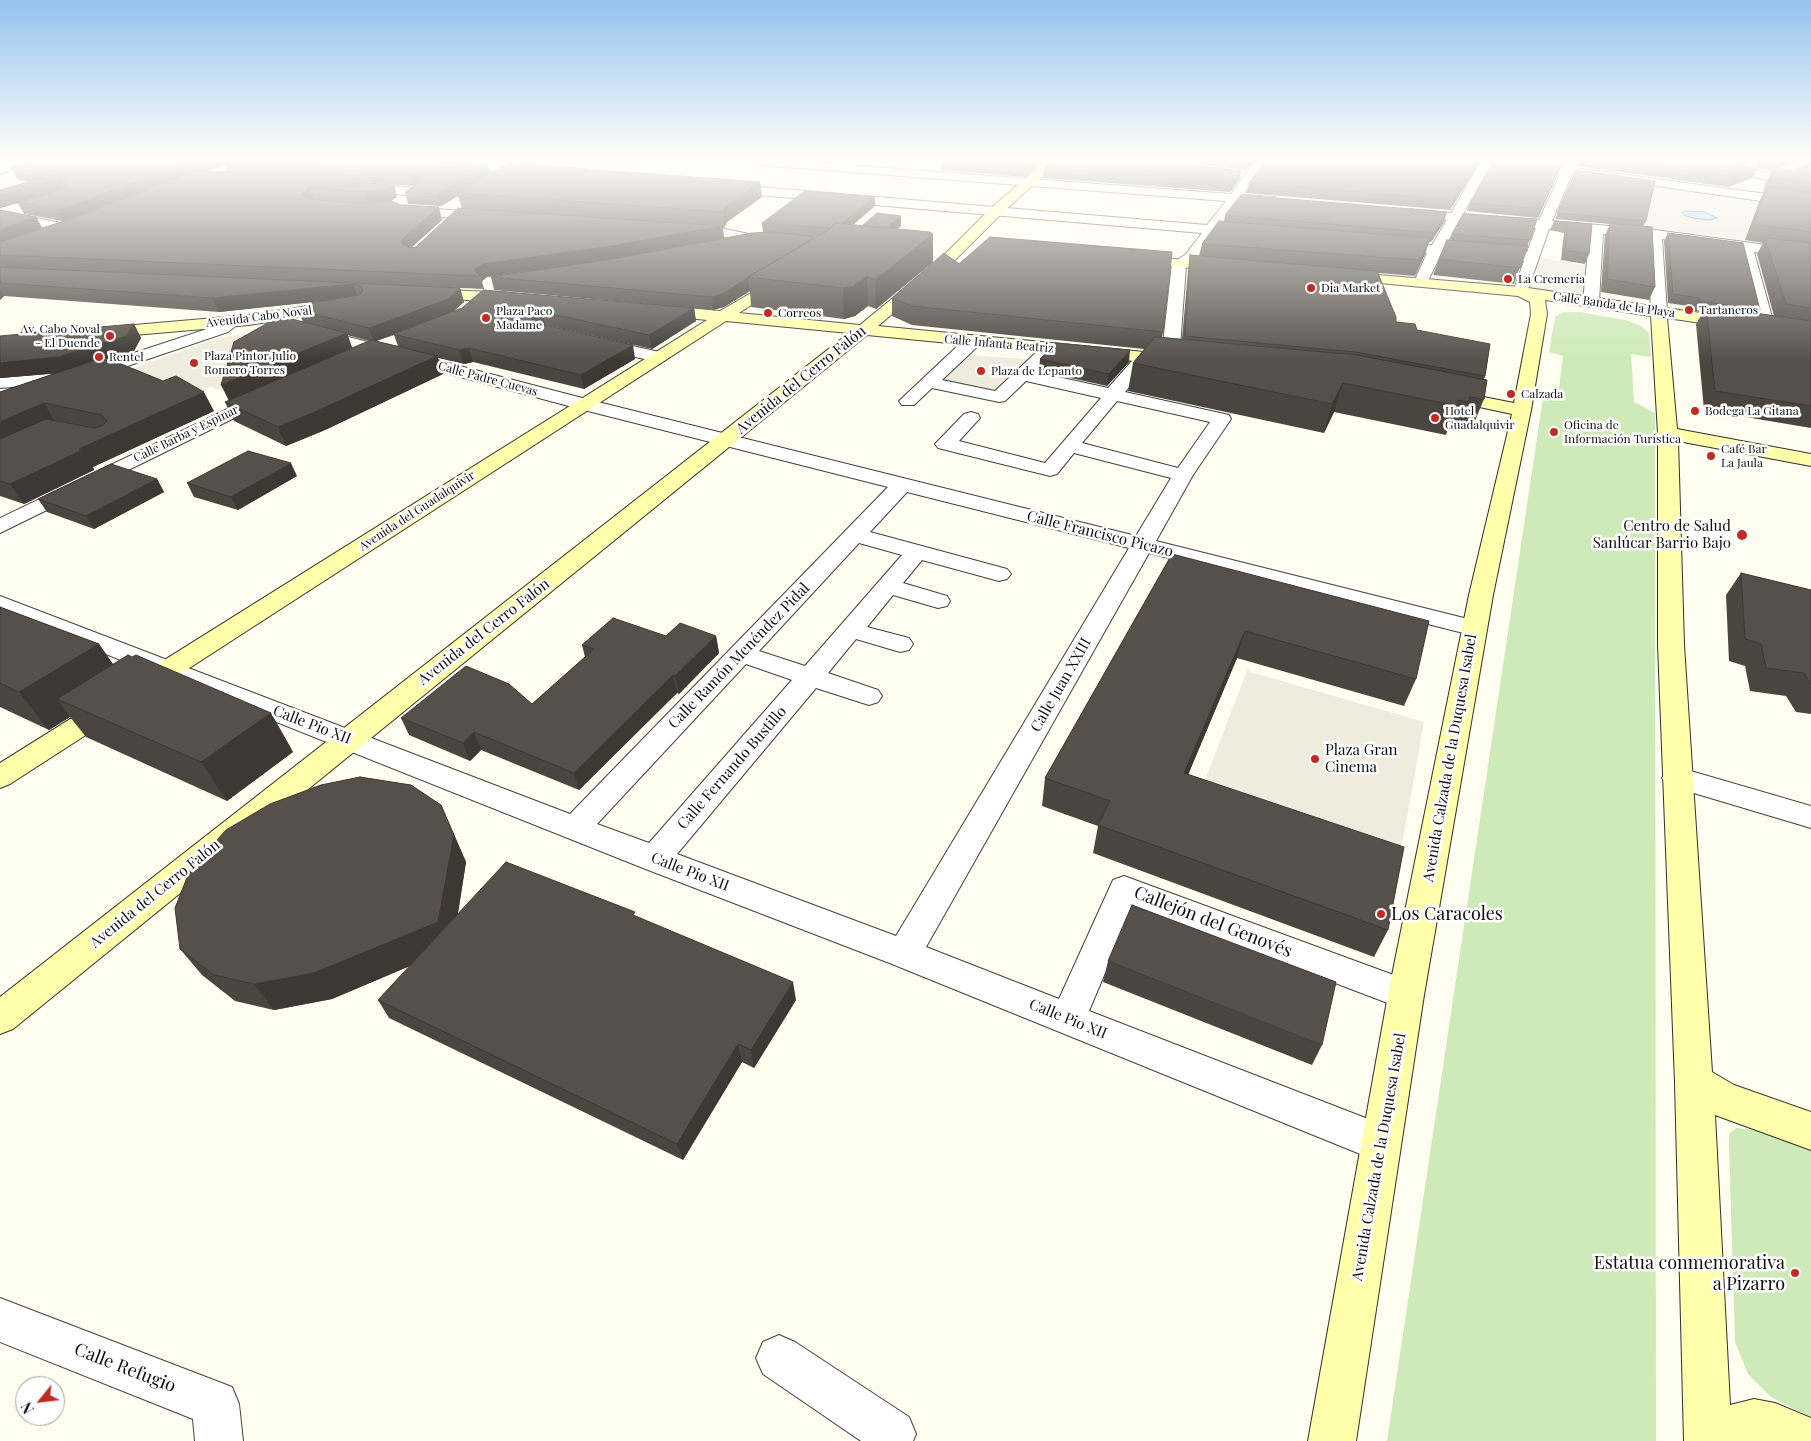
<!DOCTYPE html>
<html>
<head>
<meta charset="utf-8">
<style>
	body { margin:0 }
	#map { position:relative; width:1811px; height:1441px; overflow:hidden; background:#fffdef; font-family:"Playfair Display",serif }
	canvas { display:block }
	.north { position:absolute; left:15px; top:1376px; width:50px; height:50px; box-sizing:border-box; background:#fff; border:1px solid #9f9f9f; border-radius:50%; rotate:241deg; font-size:14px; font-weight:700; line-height:20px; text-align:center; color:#0e0e0e }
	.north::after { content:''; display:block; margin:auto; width:18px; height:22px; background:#c02b24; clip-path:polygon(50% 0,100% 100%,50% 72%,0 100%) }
</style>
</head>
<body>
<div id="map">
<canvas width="1811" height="1441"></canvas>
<div class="north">N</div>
</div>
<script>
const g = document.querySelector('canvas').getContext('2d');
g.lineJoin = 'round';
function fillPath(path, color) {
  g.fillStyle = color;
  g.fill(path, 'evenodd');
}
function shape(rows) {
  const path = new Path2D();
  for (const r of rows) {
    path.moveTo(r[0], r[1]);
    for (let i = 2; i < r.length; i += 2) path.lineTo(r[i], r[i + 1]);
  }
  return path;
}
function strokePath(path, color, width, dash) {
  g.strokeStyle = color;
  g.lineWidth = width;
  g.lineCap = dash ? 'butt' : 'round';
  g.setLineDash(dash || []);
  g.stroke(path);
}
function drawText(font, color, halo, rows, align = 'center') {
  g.font = font + ' "Playfair Display",serif';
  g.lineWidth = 5;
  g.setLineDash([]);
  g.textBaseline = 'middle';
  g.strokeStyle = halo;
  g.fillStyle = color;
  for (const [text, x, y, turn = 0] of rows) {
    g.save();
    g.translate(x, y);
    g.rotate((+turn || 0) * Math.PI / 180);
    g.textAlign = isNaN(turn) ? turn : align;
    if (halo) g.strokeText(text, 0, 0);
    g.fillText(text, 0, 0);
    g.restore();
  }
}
const green = shape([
	[1563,312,1580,312,1625,320,1641,326,1649,333,1651,357,1631,354,1634,402,1655,413,1656,1441,1387,1441,1543,398,1551,399,1558,396,1563,356,1549,352,1555,317],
	[1736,1128,1755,1130,1811,1150,1811,1418,1771,1397,1748,1374,1735,1342,1729,1145,1729,1134]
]);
const plaza = shape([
	[1654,182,1760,197,1748,245,1646,233],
	[1534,257,1592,266,1591,301,1521,292],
	[248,334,293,344,263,373,219,390,210,387,189,396,114,375,221,337],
	[951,354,1042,360,1003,399,919,383],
	[1247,671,1424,722,1399,862,1199,796]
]);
const water = shape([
	[1685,211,1705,212,1717,218,1709,220,1693,218,1684,215,1682,213,1685,211]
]);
const street = shape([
	[0,160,16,162,22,165,0,174,0,160],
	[727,160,778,160,1231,194,1256,160,1268,160,1243,195,1275,197,1281,201,1275,205,1238,202,1220,227,1253,230,1255,233,1253,236,1215,234,1196,260,1186,266,1179,360,1176,364,1170,365,1164,364,1161,360,1172,264,1186,254,1202,233,723,192,717,188,723,184,1207,225,1226,201,733,163,727,160],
	[1482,160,1520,160,1564,166,1567,160,1579,160,1575,168,1811,200,1811,208,1572,174,1552,221,1655,230,1811,251,1811,259,1754,252,1775,328,1767,333,1759,328,1740,250,1662,239,1667,312,1659,317,1651,312,1648,237,1603,234,1599,301,1591,306,1583,301,1590,232,1549,229,1526,295,1516,295,1513,292,1524,261,1441,254,1426,285,1416,285,1414,282,1427,253,1390,250,1383,246,1390,242,1432,245,1447,220,1410,217,1404,213,1410,209,1451,213,1482,160],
	[1492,163,1561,173,1539,220,1463,214,1492,163],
	[1459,221,1536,228,1527,252,1445,246,1459,221],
	[1753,160,1769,160,1750,169,1784,176,1811,164,1811,172,1785,184,1733,172,1731,170,1753,160],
	[359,183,415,188,421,192,415,196,355,190,353,187,359,183],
	[437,209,488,213,495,217,488,221,432,216,431,213,437,209],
	[0,211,66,224,73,228,66,232,0,219,0,211],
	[686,225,716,227,758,236,760,239,753,243,716,235,681,232,679,229,686,225],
	[230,316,236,318,238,324,228,332,89,379,73,382,0,388,0,378,76,372,216,326,224,318,230,316],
	[314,328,590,400,1136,536,1171,478,1074,453,1057,474,1050,476,938,448,935,444,964,414,971,412,978,414,980,418,959,441,1045,463,1101,398,1026,381,1005,401,999,402,932,388,914,405,902,405,899,401,966,338,972,337,978,338,980,342,978,346,942,380,995,391,1044,345,1050,344,1056,345,1058,349,1035,372,1108,388,1139,353,1151,353,1154,357,1125,392,1229,415,1231,419,1193,475,1156,541,1484,623,1487,628,1484,633,1475,636,1149,553,926,947,1059,999,1113,880,1124,876,1418,984,1424,995,1418,1006,1406,1010,1133,906,1089,1011,1394,1129,1400,1143,1394,1157,1380,1162,892,964,643,868,0,612,0,596,570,814,888,487,576,408,308,336,306,333,308,330,314,328],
	[1117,401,1210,422,1178,468,1082,443,1117,401],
	[907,492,1129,548,896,936,677,854,816,688,869,705,878,702,882,696,878,690,828,673,856,639,900,652,909,650,913,644,909,638,867,627,893,595,938,608,947,606,950,601,947,596,903,583,922,560,999,581,1007,579,1011,574,1007,569,870,532,907,492],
	[859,543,902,555,805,666,759,651,859,543],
	[746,664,792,680,649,843,597,824,746,664],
	[596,338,664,353,667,357,664,361,658,362,590,347,588,343,590,339,596,338],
	[263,392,269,393,272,397,269,401,0,533,0,518,263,392],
	[1677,767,1811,806,1811,828,1667,785,1662,778,1667,771,1677,767],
	[0,1298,232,1387,239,1404,243,1441,195,1441,193,1419,0,1342,0,1298],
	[779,1335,795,1342,909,1417,916,1434,913,1441,861,1441,763,1374,756,1358,763,1342,779,1335]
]);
const secondary = shape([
	[238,160,255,160,184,188,180,189,174,185,176,182,238,160],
	[1047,160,1060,160,1001,214,949,266,878,326,1175,355,1181,356,1184,360,1181,364,1175,365,867,335,13,1029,0,1034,0,997,849,333,726,321,10,784,0,788,0,763,707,320,657,315,651,313,649,310,651,307,657,305,720,311,782,275,787,276,789,279,787,282,739,313,860,325,939,260,991,208,1047,160],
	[1804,160,1811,160,1811,163,1806,162,1804,160],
	[1135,256,1227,263,1234,267,1227,271,1130,263,1128,260,1130,257,1135,256],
	[1342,272,1521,287,1811,329,1811,339,1667,318,1677,429,1811,454,1811,466,1678,441,1684,645,1712,1072,1734,1085,1811,1112,1811,1150,1715,1115,1730,1405,1754,1399,1775,1403,1811,1418,1811,1441,1684,1441,1675,1082,1658,645,1658,433,1651,316,1545,300,1547,314,1531,410,1493,595,1424,995,1356,1441,1308,1441,1388,995,1469,595,1512,414,1442,399,1439,395,1442,391,1448,390,1514,403,1531,314,1530,302,1518,296,1337,279,1335,276,1337,273,1342,272],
	[426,289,513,293,521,298,513,303,421,297,418,294,426,289],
	[335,302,343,307,341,310,249,325,100,338,92,333,100,328,249,315,335,302]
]);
const wall = shape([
	[39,160,427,160,488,165,490,174,760,182,762,197,727,222,724,228,723,228,724,238,763,232,762,223,875,206,853,225,862,226,901,216,901,226,897,229,933,234,933,262,876,309,868,306,855,316,844,319,751,307,750,291,724,307,713,310,694,308,696,321,652,349,545,325,635,359,584,389,473,362,464,364,438,358,443,374,325,430,286,446,234,421,225,402,229,401,303,322,298,310,323,301,219,312,4,296,0,300,0,190,30,182,17,179,11,168],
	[225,163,228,172,414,186,405,192,408,204,441,206,458,196,462,208,416,247,411,248,442,220,391,201,397,197,394,185,204,171],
	[18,203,24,214,62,221,42,228,36,217,0,210,0,208],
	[802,236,817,237,815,238],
	[541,269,491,277,494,290,647,304,453,312,464,302,460,288,395,285,484,289,482,281,487,277],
	[347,335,369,341,352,348],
	[394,335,398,346,376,341],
	[943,160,1044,160,1025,177,942,170,942,161],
	[1165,160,1254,160,1246,170],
	[1266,160,1481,160,1450,210,1246,193,1249,183],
	[1534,160,1566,160,1563,164],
	[1580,160,1749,160,1739,165,1752,178,1728,187,1578,166],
	[1760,160,1800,160,1779,168,1792,171,1811,164,1811,428,1704,410,1696,324,1703,312,1695,311,1695,307,1668,303,1664,241,1668,233,1760,310,1758,314,1774,316,1757,254,1763,243,1745,240,1759,202,1764,192,1763,192,1766,182,1772,171,1756,168],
	[1044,168,1241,171,1239,180,1230,192,1043,178],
	[1576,170,1646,221,1643,226,1655,287,1649,300,1601,292,1605,235,1610,224,1555,219],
	[1558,174,1538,218,1467,211,1470,203],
	[1225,215,1444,222,1431,242,1429,242,1425,254,1415,276,1378,273,1396,322,1417,330,1485,376,1484,380,1484,399,1472,428,1458,426,1456,431,1448,429,1446,435,1334,412,1324,433,1128,391,1133,363,1144,349,912,325,892,316,892,298,959,264,1163,332,1162,337,1182,339,1188,271,1190,255,1199,256,1202,244,1224,222],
	[1537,219,1514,284,1433,275,1439,259,1450,240,1452,234],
	[1554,221,1592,224,1589,254,1585,264,1561,260,1564,233,1550,230],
	[134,324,141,338,134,351,109,359,214,411,93,467,94,470,24,504,0,496,0,392,56,373,0,378],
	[1040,359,1129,362,1107,386,1039,371],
	[297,476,238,510,194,497,187,483],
	[157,479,164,492,94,529,47,512,38,499],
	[1172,554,1416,679,1404,706,1237,658,1188,775,1388,930,1374,957,1093,853,1098,826,1042,806,1045,778],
	[1741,573,1811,590,1811,714,1796,712,1786,696,1750,691,1745,666,1729,661,1726,595],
	[0,607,99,644,113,664,271,713,293,752,227,801,86,737,70,717,49,730,0,707],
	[666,636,716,636,719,653,679,694,677,693,579,790,481,750,470,761,409,735,401,718,532,704,585,657,582,645],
	[453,832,466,862,458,914,636,916,796,1000,754,1068,742,1062,683,1160,389,1018,378,1000,410,966,332,999,274,1010,235,1001,202,975,180,949],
	[1108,961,1322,1045,1312,1065,1103,982]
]);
const shadedWall = shape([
	[198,160,233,160,224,161,225,163,64,222,58,210],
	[1034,160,1044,160,1025,177,1025,167],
	[1248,160,1254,160,1246,170],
	[1478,160,1481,160,1450,210,1453,200],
	[1734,160,1749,160,1729,170],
	[1781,160,1800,160,1772,171,1774,167,1771,171,1776,162],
	[488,165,491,176,458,193,458,196,441,206,437,194],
	[1561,166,1558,174,1538,218,1541,209],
	[1757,169,1752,178,1728,187,1733,177],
	[1241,171,1239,180,1230,192,1232,182],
	[417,173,420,184,413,186,409,175],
	[61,179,66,190,18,202,18,203,0,208,0,216,0,195],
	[760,182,762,197,727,222,724,228,723,212,725,207],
	[394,185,397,197,390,202,369,204,365,192],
	[310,187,314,199,306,206,302,194],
	[875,197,875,206,842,233,831,228],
	[439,207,442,220,407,251,401,243,403,238],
	[1447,212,1444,222,1431,242,1434,233],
	[901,216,901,226,880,243,880,233],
	[36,217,43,229,0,245,0,230],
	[722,226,724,239,615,259,487,277,482,281,480,276,474,270,483,264],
	[933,234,933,262,876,309,875,280],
	[1430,238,1425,254,1415,276,1420,260],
	[867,276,868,306,855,316,844,319,843,288],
	[748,278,750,291,724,307,713,310,712,297],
	[353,284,358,297,219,312,212,298],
	[460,288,464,302,452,312,374,342,369,328],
	[0,289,4,296,0,300],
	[694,308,696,321,652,349,649,335],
	[542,312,545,325,538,327,532,319,535,314],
	[134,324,141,338,134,351,68,372,0,378,0,363],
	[347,333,353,350,230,403,221,385],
	[633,345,635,359,584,389,581,375],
	[469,348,473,362,464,364,459,350],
	[1130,350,1129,362,1107,386,1109,374],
	[437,356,443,374,325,430,286,446,278,427],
	[1343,383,1334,412,1324,433,1332,404],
	[204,392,214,411,93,467,94,470,24,504,10,484,79,449],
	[44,403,55,422,0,447,0,422],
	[291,463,297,476,238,510,231,497],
	[157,479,164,492,94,529,86,516],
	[1245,631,1237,658,1177,801,1184,773],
	[716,636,719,653,679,694,675,676],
	[99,644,125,682,57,699,70,717,49,730,19,692],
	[673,675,677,693,579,790,574,773],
	[271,713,293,752,227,801,201,762],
	[474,732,481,750,470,761,463,743],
	[441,805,466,862,452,948,332,999,274,1010,254,984],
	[793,982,796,1000,754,1068,751,1050],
	[738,1044,742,1062,683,1160,677,1144]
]);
const building = shape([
	[39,160,198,160,58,210,18,202,64,189,68,183,61,179,0,195,0,190,52,175,11,168,39,160],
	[226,160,427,160,488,165,437,194,405,192,423,180,417,173,409,175,224,161,226,160],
	[943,160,1034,160,1025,167,942,161,943,160],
	[1053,160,1159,160,1241,171,1232,182,1044,168,1053,160],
	[1266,160,1478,160,1453,200,1249,183,1266,160],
	[1494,160,1515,160,1561,166,1541,209,1470,203,1494,160],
	[1604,160,1734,160,1737,164,1757,169,1733,177,1604,160],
	[1767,160,1781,160,1776,162,1767,160],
	[508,163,760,182,725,207,723,212,458,193,508,163],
	[1809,164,1811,164,1811,183,1770,177,1774,167,1792,171,1809,164],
	[198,170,394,185,387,190,365,192,310,187,302,194,309,199,365,204,390,201,402,205,439,207,403,238,401,243,410,248,416,247,458,208,722,226,612,246,483,264,474,270,480,276,0,255,0,242,65,221,198,170],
	[1576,170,1655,181,1646,221,1557,213,1576,170],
	[1767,187,1811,193,1811,232,1753,224,1767,187],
	[805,191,875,197,842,223,835,223,831,228,762,223,805,191],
	[1241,195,1447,212,1434,233,1225,215,1241,195],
	[0,210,36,217,0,230,0,210],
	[877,213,901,216,886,228,862,226,877,213],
	[1463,214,1537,219,1530,240,1452,234,1463,214],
	[1219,221,1430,238,1420,260,1202,244,1219,221],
	[1554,221,1592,224,1589,254,1565,250,1568,223,1554,221],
	[835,223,930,232,933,234,875,280,867,276,854,286,843,288,748,277,829,230,835,223],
	[1610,223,1652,227,1655,287,1607,279,1610,223],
	[772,232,815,237,748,277,749,277,722,294,712,297,491,277,613,259,752,233,772,232],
	[1668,233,1743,243,1760,310,1700,301,1699,298,1673,294,1668,233],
	[990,237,1172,252,1163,332,912,306,892,298,944,253,959,264,990,237],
	[1765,238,1811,243,1811,308,1786,304,1765,238],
	[1447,240,1528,246,1520,268,1439,259,1447,240],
	[1190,255,1377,271,1396,317,1396,322,1415,324,1417,330,1490,344,1485,376,1355,352,1185,336,1190,255],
	[0,267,460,288,448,299,369,328,298,310,310,303,359,295,363,291,361,286,353,284,212,298,0,283,0,267],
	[483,290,694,308,649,335,542,312,535,314,532,319,535,323,633,345,581,375,469,348,459,350,393,334,462,308,483,290],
	[1706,306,1811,321,1811,406,1715,391,1706,306],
	[280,316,347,333,221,385,234,342,280,316],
	[134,324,126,336,59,357,0,363,0,336,134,324],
	[1155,337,1357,355,1487,380,1484,399,1470,397,1468,402,1458,400,1458,406,1343,383,1332,404,1133,363,1155,337],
	[371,340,437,356,317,411,278,427,225,402,371,340],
	[1056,343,1130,350,1109,374,1040,359,1056,343],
	[104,357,163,381,176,376,204,392,79,449,83,450,10,484,0,481,0,439,46,419,94,428,102,426,107,421,102,415,44,403,0,422,0,392,104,357],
	[248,451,291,463,231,497,187,483,248,451],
	[111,464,157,479,86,516,38,499,111,464],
	[1172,554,1429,621,1416,679,1245,631,1184,773,1404,847,1388,930,1098,825,1110,801,1045,778,1172,554],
	[1741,573,1811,590,1811,685,1804,673,1766,668,1761,644,1745,639,1741,573],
	[0,607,99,644,19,692,0,683,0,607],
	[613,618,666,636,680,623,716,636,675,676,673,675,574,773,474,732,463,743,401,718,466,666,509,684,532,704,594,649,582,645,613,618],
	[128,655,132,657,136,655,271,713,201,762,57,699,128,655],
	[360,777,411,785,441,805,454,835,438,922,314,973,254,984,214,975,180,949,175,908,190,870,226,830,270,804,321,785,360,777],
	[506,862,635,912,633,915,793,982,751,1050,738,1044,677,1144,378,1000,506,862],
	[1132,905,1336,982,1322,1045,1108,961,1132,905]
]);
const markers = [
	[1508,279,5,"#c02b24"],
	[1311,288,5,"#c02b24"],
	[1689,310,5,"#c02b24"],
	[768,313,5,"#c02b24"],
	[486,318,5,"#c02b24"],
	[110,336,5,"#c02b24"],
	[99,357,5,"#c02b24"],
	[194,363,5,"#c02b24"],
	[981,371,5,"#c02b24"],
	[1511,394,5,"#c02b24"],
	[1695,411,5,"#c02b24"],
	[1435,418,5,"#c02b24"],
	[1554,432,5,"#c02b24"],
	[1711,456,5,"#c02b24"],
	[1742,535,6,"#c02b24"],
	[1315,759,5,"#c02b24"],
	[1381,914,5,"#c02b24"],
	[1795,1273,5,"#c02b24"]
];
const farPoinames = [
	["La Cremería",1518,279],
	["Dia Market",1321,288],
	["Tartaneros",1699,310],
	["Plaza Paco",496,311],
	["Madame",496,325],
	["Correos",778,313],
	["Av. Cabo Noval",100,329,"right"],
	["- El Duende",100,343,"right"],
	["Plaza Pintor Julio",204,356],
	["Romero Torres",204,370],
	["Rentel",109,357],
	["Plaza de Lepanto",991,371],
	["Calzada",1521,394],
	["Hotel",1445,411],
	["Guadalquivir",1445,425],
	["Bodega La Gitana",1705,411],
	["Oficina de",1564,425],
	["Información Turística",1564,439],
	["Café Bar",1721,449],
	["La Jaula",1721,463]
];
const farStreetnames = [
	["Calle Banda de la Playa",1614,305,8],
	["Avenida Cabo Noval",259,317,-7],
	["Calle Infanta Beatriz",999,344,5],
	["Calle Padre Cuevas",488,379,15],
	["Calle Barba y Espinar",186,434,-26],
	["Avenida del Guadalquivir",417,511,-33]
];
const streetNames = [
	["Avenida del Cerro Falón",801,380,-39],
	["Calle Francisco Picazo",1100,534,14],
	["Avenida del Cerro Falón",484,632,-38],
	["Calle Ramón Menéndez Pidal",739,656,-46],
	["Calle Juan XXIII",1061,685,-60],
	["Calle Pio XII",312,725,21],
	["Avenida Calzada de la Duquesa Isabel",1450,758,-80],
	["Calle Fernando Bustillo",732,768,-49],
	["Calle Pio XII",690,872,21],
	["Avenida del Cerro Falón",155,894,-39],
	["Calle Pio XII",1068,1019,22],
	["Avenida Calzada de la Duquesa Isabel",1379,1157,-80]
];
const poiNames = [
	["Centro de Salud",1731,526],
	["Sanlúcar Barrio Bajo",1731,543],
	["Plaza Gran",1325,750,"left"],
	["Cinema",1325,767,"left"]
];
const nearPoinames = [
	["Los Caracoles",1391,914],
	["Estatua conmemorativa",1785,1263,"right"],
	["a Pizarro",1785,1284,"right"]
];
const nearStreetnames = [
	["Callejón del Genovés",1213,922,21],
	["Calle Refugio",125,1368,21]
];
fillPath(green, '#cdeab8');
fillPath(plaza, '#efecde');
fillPath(water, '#b4d7f7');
strokePath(water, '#3985cf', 1);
strokePath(street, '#414141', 2);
strokePath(secondary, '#303030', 2);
fillPath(street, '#fff');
fillPath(secondary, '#fffeaa');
fillPath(wall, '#4b4540');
fillPath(shadedWall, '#3d3834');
fillPath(building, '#57504a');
strokePath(building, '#3d3834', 1);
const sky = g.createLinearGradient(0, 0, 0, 362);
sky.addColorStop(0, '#93c2ee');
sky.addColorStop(0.44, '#fffef8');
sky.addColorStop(1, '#fffef800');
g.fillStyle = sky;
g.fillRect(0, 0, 1811, 362);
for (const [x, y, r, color] of markers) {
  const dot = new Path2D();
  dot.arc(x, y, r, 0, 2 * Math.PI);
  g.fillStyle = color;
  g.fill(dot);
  strokePath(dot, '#fff', 2);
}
drawText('12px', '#0e0e0e', '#fff', farPoinames, 'left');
drawText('12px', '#0e0e0e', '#fff', farStreetnames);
drawText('15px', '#0e0e0e', '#fff', streetNames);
drawText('15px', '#0e0e0e', '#fff', poiNames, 'right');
drawText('18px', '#0e0e0e', '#fff', nearPoinames, 'left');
drawText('18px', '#0e0e0e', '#fff', nearStreetnames);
</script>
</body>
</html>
